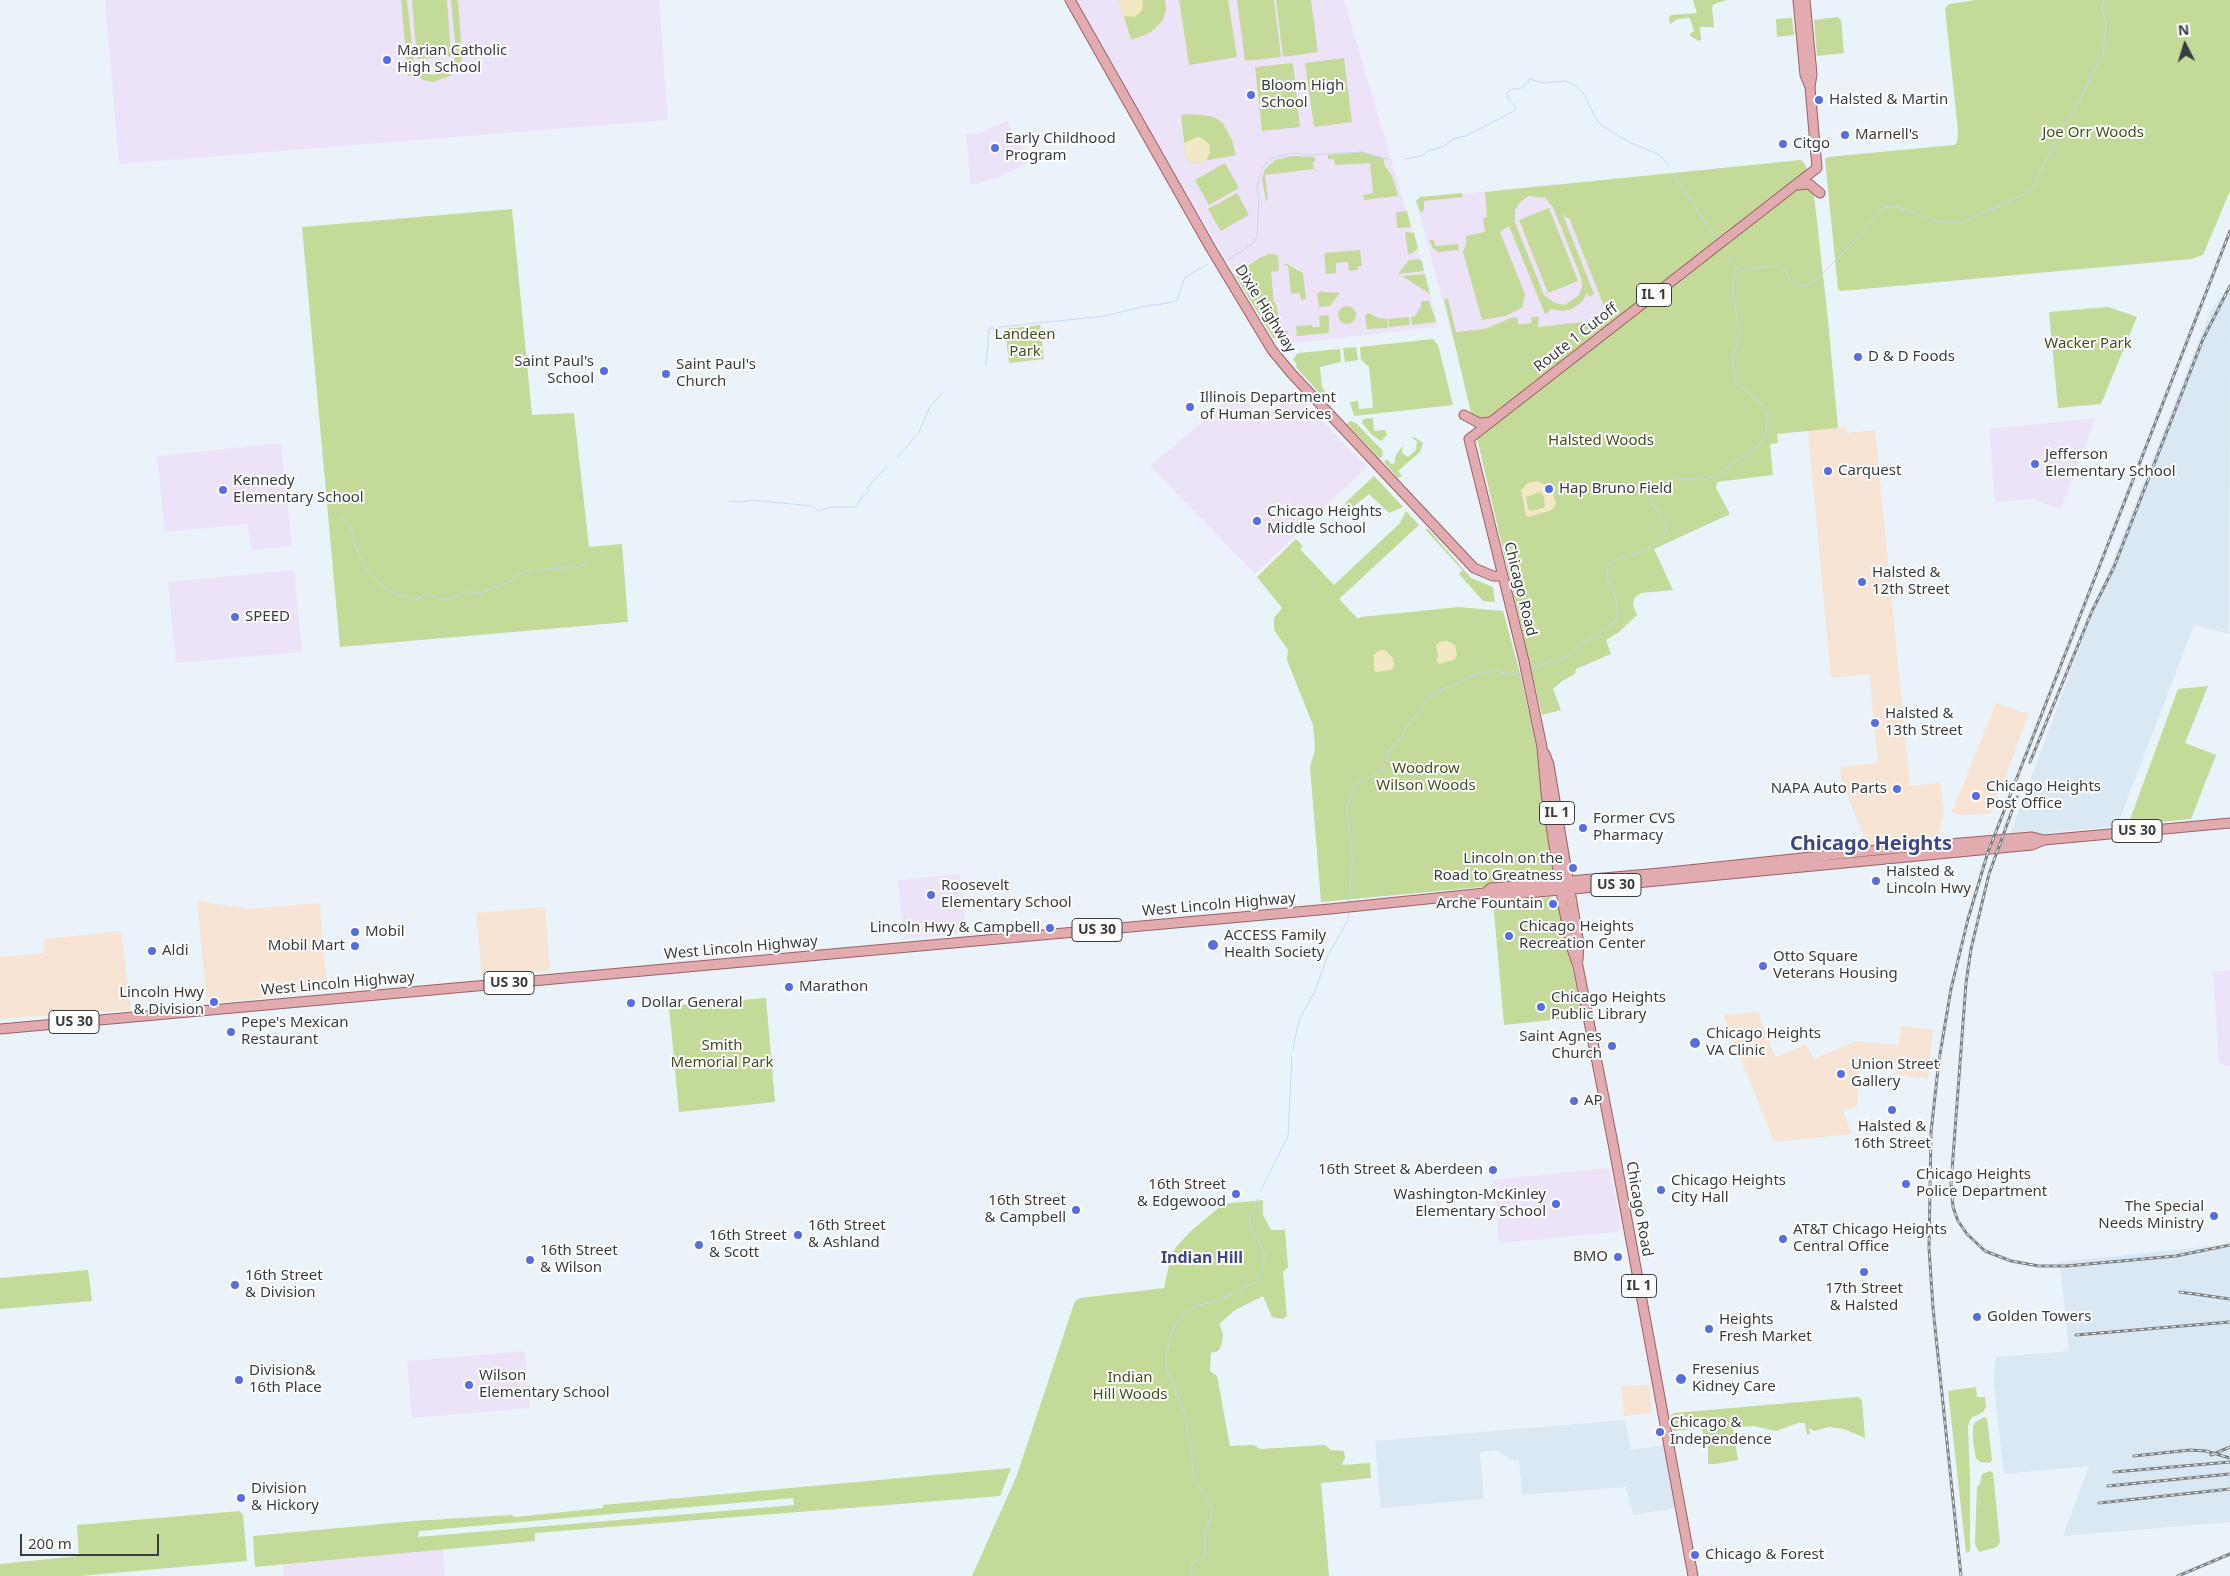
<!DOCTYPE html>
<html>
<head>
<meta charset="utf-8">
<style>
	body { margin:0 }
	#map { position:relative; width:2230px; height:1576px; overflow:hidden; background:#eaf3fa; font-family:"Noto Sans",sans-serif }
	canvas { display:block }
	.north { position:absolute; left:2160px; top:20px; width:50px; height:50px; -webkit-text-stroke:4px #fff; paint-order:stroke; rotate:355deg; font-size:14px; font-weight:700; line-height:20px; text-align:center; color:#3a3d40 }
	.north::after { content:''; display:block; margin:auto; width:18px; height:22px; background:#3a3d40; clip-path:polygon(50% 0,100% 100%,50% 72%,0 100%) }
	.scale { position:absolute; left:20px; top:1534px; width:139px; height:22px; box-sizing:border-box; border:2px solid #3a3d40; border-top:0; padding-left:6px; font-size:15px; line-height:18px; white-space:nowrap; color:#3a3d40; -webkit-text-stroke:4px #fff; paint-order:stroke }
</style>
</head>
<body>
<div id="map">
<canvas width="2230" height="1576"></canvas>
<div class="north">N</div>
<div class="scale">200 m</div>
</div>
<script>
const g = document.querySelector('canvas').getContext('2d');
g.lineJoin = 'round';
function fillPath(path, color) {
  g.fillStyle = color;
  g.fill(path, 'evenodd');
}
function shape(rows) {
  const path = new Path2D();
  for (const r of rows) {
    if (r.length === 3) {
      path.moveTo(r[0] + r[2], r[1]);
      path.arc(r[0], r[1], r[2], 0, 2 * Math.PI);
      continue;
    }
    path.moveTo(r[0], r[1]);
    for (let i = 2; i < r.length; i += 2) path.lineTo(r[i], r[i + 1]);
  }
  return path;
}
function strokePath(path, color, width, dash) {
  g.strokeStyle = color;
  g.lineWidth = width;
  g.lineCap = dash ? 'butt' : 'round';
  g.setLineDash(dash || []);
  g.stroke(path);
}
function drawText(font, color, halo, rows, align = 'center') {
  g.font = font + ' "Noto Sans",sans-serif';
  g.lineWidth = 4;
  g.setLineDash([]);
  g.textBaseline = 'middle';
  g.strokeStyle = halo;
  g.fillStyle = color;
  for (const [text, x, y, turn = 0] of rows) {
    g.save();
    g.translate(x, y);
    g.rotate((+turn || 0) * Math.PI / 180);
    g.textAlign = isNaN(turn) ? turn : align;
    if (halo) g.strokeText(text, 0, 0);
    g.fillText(text, 0, 0);
    g.restore();
  }
}
const commercial = shape([
	[1846,427,1847,433,1875,430,1910,786,1940,783,1944,814,1937,843,1869,849,1842,782,1840,767,1878,763,1869,674,1831,678,1808,431],
	[1996,703,2029,714,1991,814,1961,815,1952,812],
	[197,901,249,909,320,903,327,991,207,1004],
	[545,907,550,971,482,977,476,913],
	[121,931,131,1010,0,1019,0,957,44,953,44,939],
	[1758,1012,1775,1057,1806,1044,1814,1059,1856,1041,1898,1045,1901,1026,1933,1030,1928,1079,1895,1074,1896,1064,1860,1059,1857,1107,1842,1110,1853,1134,1774,1142,1723,1015],
	[1650,1385,1652,1413,1624,1416,1621,1386]
]);
const built = shape([
	[2230,284,2229,634,2194,625,2117,826,2009,837,2084,635,2210,312],
	[2230,1244,2230,1522,2063,1536,2089,1466,2004,1474,1994,1384,1996,1357,2069,1351,2060,1262],
	[1625,1420,1631,1450,1664,1445,1676,1508,1633,1515,1626,1487,1522,1495,1519,1460,1511,1460,1496,1450,1480,1452,1484,1499,1381,1508,1375,1441]
]);
const education = shape([
	[105,0,659,0,668,120,119,164],
	[1076,0,1344,0,1415,240,1438,324,1437,327,1285,344,1275,341,1184,189],
	[1007,121,1030,162,995,179,971,185,966,134,978,134],
	[1556,184,1609,320,1452,336,1416,201,1417,199],
	[1293,390,1367,467,1255,574,1150,466,1230,398,1243,398,1263,419],
	[2096,418,2061,509,2033,499,1995,502,1989,429],
	[281,443,292,546,251,550,248,524,165,532,157,456],
	[294,570,302,652,176,663,168,582],
	[960,874,966,933,904,939,898,880],
	[2230,970,2230,1067,2219,1063,2213,972],
	[1606,1168,1610,1169,1621,1227,1618,1232,1499,1243,1493,1180],
	[525,1351,530,1408,412,1418,407,1361],
	[443,1549,445,1576,284,1576,283,1565]
]);
const green = shape([
	[401,0,407,0,414,63,420,71,433,75,446,71,454,60,456,52,451,0,458,0,462,56,460,65,450,76,433,82,423,80,415,74,414,76,408,76],
	[412,0,447,0,451,56,417,59],
	[1119,0,1165,0,1166,9,1163,20,1150,33,1131,40],
	[1179,0,1228,0,1237,57,1189,65],
	[1237,0,1274,0,1281,57,1245,61],
	[1276,0,1311,0,1318,52,1283,57],
	[1693,0,1727,0,1714,4,1712,7,1714,27,1700,27,1701,40,1699,41,1690,36,1690,34,1694,31,1690,18,1678,19,1670,24,1669,18,1671,15,1697,13],
	[1976,0,2230,0,2230,191,2203,255,2191,259,1841,291,1838,289,1825,159,1828,157,1954,145,1957,142,1958,131,1945,8,1950,4],
	[1838,17,1841,20,1844,53,1817,56,1814,20],
	[1792,18,1794,35,1777,37,1776,19],
	[1344,58,1352,122,1314,127,1305,63],
	[1293,63,1300,127,1262,131,1255,67],
	[1188,114,1211,116,1222,122,1232,140,1236,155,1193,163,1186,158,1181,115],
	[1362,152,1383,158,1385,166,1392,176,1398,196,1364,200,1363,195,1373,193,1370,163,1335,165,1334,159,1328,159,1328,155],
	[1292,156,1314,157,1316,160,1313,162,1314,169,1265,175,1268,200,1266,201,1262,179,1265,169,1275,160],
	[1801,160,1805,164,1814,195,1828,320,1838,428,1777,434,1778,443,1770,444,1773,475,1717,482,1716,488,1730,514,1654,549,1673,590,1641,593,1634,598,1633,605,1637,615,1619,632,1606,640,1611,654,1576,669,1575,674,1562,681,1553,689,1561,710,1542,715,1444,298,1448,299,1456,332,1485,329,1513,317,1518,319,1518,324,1522,324,1532,323,1531,317,1539,317,1538,327,1609,319,1569,218,1566,218,1564,214,1563,215,1594,294,1589,297,1587,293,1582,302,1572,309,1562,311,1549,309,1550,312,1545,314,1509,226,1500,232,1525,294,1522,308,1505,316,1482,320,1463,252,1466,244,1466,236,1485,232,1483,218,1487,217,1485,192],
	[1529,196,1545,198,1553,207,1581,278,1582,287,1579,295,1565,305,1555,303,1544,295,1515,223,1515,210,1520,202],
	[1225,163,1239,188,1209,205,1195,180],
	[1237,193,1249,215,1221,231,1208,209],
	[1462,193,1463,197,1424,201,1424,211,1420,212,1416,201,1420,197],
	[1549,208,1578,281,1548,293,1519,220],
	[512,209,532,415,574,413,589,547,622,544,628,622,340,647,302,227],
	[1407,211,1411,227,1397,228,1396,212],
	[1405,232,1414,233,1418,248,1413,253,1408,254],
	[1431,240,1434,240,1435,246,1458,244,1459,250,1438,252,1433,248,1429,241],
	[1360,250,1362,266,1358,266,1358,270,1349,271,1348,262,1336,263,1336,273,1326,274,1324,253],
	[1269,254,1278,255,1279,271,1271,272,1274,303,1276,303,1282,331,1288,331,1288,337,1273,338,1235,275,1259,258],
	[1419,259,1422,261,1424,271,1398,274,1409,260],
	[1282,264,1287,264,1303,273,1306,299,1301,300,1300,293,1291,294,1288,266],
	[1425,274,1430,294,1402,276],
	[1321,291,1324,292,1340,293,1330,306,1319,307,1317,294],
	[1421,301,1429,301,1436,322,1412,325,1411,317,1415,316,1421,307],
	[1347,315,9],
	[2108,307,2137,317,2101,404,2058,408,2049,312],
	[1368,313,1379,318,1387,319,1388,328,1367,329,1365,316],
	[1329,315,1329,333,1297,336,1296,326,1312,325,1312,327,1320,327,1319,316],
	[1409,317,1410,325,1389,327,1388,319],
	[1040,325,1044,359,1009,363,1005,329],
	[1433,339,1438,345,1453,405,1354,416,1350,402,1358,401,1359,409,1372,408,1373,405,1369,367,1361,360,1360,347],
	[1356,347,1358,360,1345,362,1343,348],
	[1340,349,1341,362,1320,367,1322,387,1326,393,1324,398,1296,367,1297,365,1293,359,1298,353],
	[1373,418,1374,431,1385,430,1387,435,1381,441,1372,435,1362,423,1363,419],
	[1350,421,1356,423,1383,451,1382,457,1379,458,1347,424],
	[1414,437,1423,443,1420,452,1398,471,1402,476,1398,478,1384,462,1387,459,1391,464,1395,463,1395,457,1403,445,1402,453,1408,457,1416,450,1417,441,1412,438],
	[1374,476,1403,507,1389,513,1369,494,1349,510,1345,503],
	[1406,511,1419,525,1339,599,1358,619,1361,617,1459,607,1503,611,1521,677,1537,750,1553,874,1546,881,1321,902,1310,767,1315,750,1313,725,1287,660,1288,650,1274,630,1274,618,1282,608,1257,577,1296,539,1303,546,1300,549,1334,585,1400,523],
	[1425,529,1428,529,1471,578,1493,587,1495,602,1483,601,1459,574,1462,570],
	[2208,686,2185,743,2216,755,2191,819,2128,825,2178,689],
	[1550,897,1556,900,1559,904,1582,1014,1580,1017,1504,1025,1493,901],
	[766,998,775,1102,679,1112,669,1006],
	[1263,1200,1263,1215,1271,1230,1285,1230,1288,1267,1283,1272,1287,1316,1283,1319,1272,1317,1263,1296,1235,1310,1219,1324,1223,1333,1222,1344,1218,1351,1211,1353,1210,1371,1217,1376,1230,1446,1254,1445,1260,1449,1325,1445,1331,1450,1344,1451,1345,1458,1342,1465,1370,1463,1371,1478,1321,1483,1329,1576,972,1576,1017,1475,1075,1301,1080,1298,1164,1288,1171,1256,1176,1247,1191,1231,1223,1204],
	[88,1270,92,1301,0,1309,0,1278],
	[1976,1387,1977,1397,1985,1397,1986,1407,1983,1412,1971,1418,1968,1426,1970,1480,1970,1551,1966,1553,1948,1391],
	[1858,1397,1862,1400,1865,1438,1844,1429,1829,1427,1814,1431,1809,1428,1810,1434,1807,1435,1805,1423,1798,1423,1776,1431,1753,1426,1741,1427,1733,1429,1738,1460,1715,1464,1708,1464,1708,1435,1703,1434,1702,1428,1673,1431,1670,1416,1674,1413],
	[1984,1417,1987,1418,1992,1460,1990,1463,1980,1462,1976,1458,1973,1442,1973,1427,1975,1422],
	[1011,1468,1000,1496,535,1533,535,1541,255,1567,253,1536,414,1521,511,1515,515,1517,603,1508,603,1505],
	[793,1498,794,1505,418,1537,419,1531],
	[1990,1471,1993,1473,2000,1542,1997,1547,1979,1552,1975,1544,1977,1487,1980,1484,1982,1474],
	[240,1511,243,1515,247,1561,80,1576,0,1576,0,1564,79,1556,77,1525]
]);
const sand = shape([
	[1119,0,1143,0,1142,10,1135,17,1123,16],
	[1197,137,1202,138,1209,144,1210,153,1206,161,1193,163,1186,158,1184,143],
	[1538,481,1552,489,1556,504,1552,510,1528,517,1526,515,1521,490,1528,483],
	[1540,492,1544,496,1545,507,1531,511,1528,509,1526,497],
	[1442,641,1447,641,1455,645,1457,655,1454,660,1439,664,1436,660,1438,656,1436,645],
	[1385,650,1393,658,1394,667,1390,670,1376,672,1374,670,1374,655,1378,651]
]);
const stream = shape([
	[1404,159,1421,156,1430,150,1443,147,1453,139,1466,136,1512,112,1515,109,1515,106,1509,100,1507,93,1512,89,1520,89,1530,79,1544,83,1565,81,1572,83,1584,94,1595,117,1601,125,1629,142,1660,155,1669,166],
	[1672,173,1718,240],
	[1930,219,1940,222,1962,222,2016,199,2034,186,2062,128,2074,110,2103,54,2106,24,2102,8,2104,0],
	[1728,255,1736,268,1743,270,1781,265,1792,282,1800,286,1807,286,1813,283,1853,243,1883,208,1895,206,1926,218],
	[1227,260,1251,245,1257,237,1259,200,1257,188,1262,169,1270,159,1293,153,1308,155,1362,152,1390,160],
	[986,366,989,329,991,328,1105,316,1141,307,1174,302,1177,300,1185,277,1208,264],
	[898,457,919,432,930,407,943,392],
	[730,501,742,502,752,500,812,506,818,511,832,507,854,507,857,506,862,497,868,492,868,487,872,482,888,465],
	[341,517,350,526,355,544,367,571,388,590,399,595,417,599,426,594,440,599,449,598,469,591,477,594,508,583,521,573,533,570],
	[538,570,578,567,588,562],
	[1529,669,1569,656,1581,644,1601,633,1617,618,1617,605,1613,588,1607,579,1607,567,1615,560,1645,551,1663,537,1668,526,1652,504,1651,492,1659,485,1670,480,1688,478,1701,480,1718,475,1761,443,1766,432,1768,416,1761,403,1735,383,1732,359,1740,334,1733,296,1733,279,1736,268],
	[1349,904,1352,857,1347,809,1351,792,1358,783,1380,773,1387,761,1388,751,1398,741,1410,722,1432,694,1480,673,1494,671,1513,674,1522,671],
	[1293,1049,1299,1020,1315,991,1327,957,1348,920,1349,911],
	[1260,1192,1288,1136,1292,1056],
	[1192,1576,1191,1567,1193,1563,1205,1556,1205,1531,1211,1519,1212,1510,1194,1477,1186,1418,1167,1369,1166,1357,1173,1329,1184,1313,1194,1306,1214,1302,1244,1289,1255,1282,1261,1272,1264,1262,1264,1253,1261,1246,1251,1231,1249,1219,1257,1199]
]);
const major = shape([
	[1070,0,1210,247,1272,350,1291,373,1474,568,1493,576,1502,576],
	[1805,0,1812,74,1810,87],
	[1797,185,1809,184,1820,193],
	[1464,415,1479,423,1491,422],
	[1545,754,1549,765,1579,944,1578,960],
	[1485,893,1491,888,1660,873,1878,850,2032,837,2044,840],
	[0,1029,1330,909,1485,893,1490,896,1573,889,2032,845,2044,840,2230,823],
	[1693,1576,1612,1138,1578,966,1571,946,1563,904,1546,793,1542,747,1524,661,1469,439,1817,168,1810,87,1805,75,1798,0]
]);
const rail = shape([
	[2030,762,2092,611,2114,567,2203,339,2230,286],
	[2017,797,1989,874,1971,949,1966,983,1951,1184,1953,1207,1958,1221,1967,1234,1985,1251,2011,1261,2039,1266,2066,1266,2176,1256,2230,1245],
	[2180,1292,2230,1299],
	[2076,1335,2230,1322],
	[2211,1455,2230,1447],
	[2134,1456,2190,1450,2206,1451,2230,1458],
	[2114,1472,2230,1462],
	[2108,1486,2230,1474],
	[2099,1503,2230,1489],
	[1961,1576,1933,1308,1929,1248,1931,1132,1939,1060,1951,989,1968,919,1988,852,2230,231],
	[2178,1576,2230,1554]
]);
const markers = [
	[387,60,5,"#566de4"],
	[1251,95,5,"#566de4"],
	[1819,100,5,"#566de4"],
	[1845,135,5,"#566de4"],
	[1783,144,5,"#566de4"],
	[995,148,5,"#566de4"],
	[1858,357,5,"#566de4"],
	[604,371,5,"#566de4"],
	[666,374,5,"#566de4"],
	[1190,407,5,"#566de4"],
	[2035,464,5,"#566de4"],
	[1828,471,5,"#566de4"],
	[1549,489,5,"#566de4"],
	[223,490,5,"#566de4"],
	[1257,521,5,"#566de4"],
	[1862,582,5,"#566de4"],
	[235,617,5,"#566de4"],
	[1875,723,5,"#566de4"],
	[1897,789,5,"#566de4"],
	[1976,796,5,"#566de4"],
	[1583,828,5,"#566de4"],
	[1573,868,5,"#566de4"],
	[1876,881,5,"#566de4"],
	[931,895,5,"#566de4"],
	[1553,904,5,"#566de4"],
	[1050,928,5,"#566de4"],
	[355,932,5,"#566de4"],
	[1509,936,5,"#566de4"],
	[1213,945,6,"#566de4"],
	[355,946,5,"#566de4"],
	[152,951,5,"#566de4"],
	[1763,966,5,"#566de4"],
	[789,987,5,"#566de4"],
	[214,1002,5,"#566de4"],
	[631,1003,5,"#566de4"],
	[1541,1007,5,"#566de4"],
	[231,1032,5,"#566de4"],
	[1695,1043,6,"#566de4"],
	[1612,1046,5,"#566de4"],
	[1841,1074,5,"#566de4"],
	[1574,1101,5,"#566de4"],
	[1892,1110,5,"#566de4"],
	[1493,1170,5,"#566de4"],
	[1906,1184,5,"#566de4"],
	[1661,1190,5,"#566de4"],
	[1236,1194,5,"#566de4"],
	[1556,1204,5,"#566de4"],
	[1076,1210,5,"#566de4"],
	[2214,1216,5,"#566de4"],
	[798,1235,5,"#566de4"],
	[1783,1239,5,"#566de4"],
	[699,1245,5,"#566de4"],
	[1618,1257,5,"#566de4"],
	[530,1260,5,"#566de4"],
	[1864,1272,5,"#566de4"],
	[235,1285,5,"#566de4"],
	[1977,1317,5,"#566de4"],
	[1709,1329,5,"#566de4"],
	[1681,1379,6,"#566de4"],
	[239,1380,5,"#566de4"],
	[469,1385,5,"#566de4"],
	[1660,1432,5,"#566de4"],
	[241,1498,5,"#566de4"],
	[1695,1555,5,"#566de4"]
];
const shields = [
	[1654,295,35],
	[1557,813,35],
	[2137,831,50],
	[1616,885,50],
	[1097,930,50],
	[509,983,50],
	[74,1022,50],
	[1639,1286,35]
];
const shieldNames = [
	["IL 1",1654,295],
	["IL 1",1557,813],
	["US 30",2137,831],
	["US 30",1616,885],
	["US 30",1097,930],
	["US 30",509,983],
	["US 30",74,1022],
	["IL 1",1639,1286]
];
const poiNames = [
	["Marian Catholic",397,51],
	["High School",397,68],
	["Bloom High",1261,86],
	["School",1261,103],
	["Halsted & Martin",1829,100],
	["Marnell's",1855,135],
	["Early Childhood",1005,139],
	["Program",1005,156],
	["Citgo",1793,144],
	["D & D Foods",1868,357],
	["Saint Paul's",594,362,"right"],
	["School",594,379,"right"],
	["Saint Paul's",676,365],
	["Church",676,382],
	["Illinois Department",1200,398],
	["of Human Services",1200,415],
	["Jefferson",2045,455],
	["Elementary School",2045,472],
	["Carquest",1838,471],
	["Kennedy",233,481],
	["Elementary School",233,498],
	["Hap Bruno Field",1559,489],
	["Chicago Heights",1267,512],
	["Middle School",1267,529],
	["Halsted &",1872,573],
	["12th Street",1872,590],
	["SPEED",245,617],
	["Halsted &",1885,714],
	["13th Street",1885,731],
	["Chicago Heights",1986,787],
	["Post Office",1986,804],
	["NAPA Auto Parts",1887,789,"right"],
	["Former CVS",1593,819],
	["Pharmacy",1593,836],
	["Lincoln on the",1563,859,"right"],
	["Road to Greatness",1563,876,"right"],
	["Halsted &",1886,872],
	["Lincoln Hwy",1886,889],
	["Roosevelt",941,886],
	["Elementary School",941,903],
	["Arche Fountain",1543,904,"right"],
	["Chicago Heights",1519,927],
	["Recreation Center",1519,944],
	["Lincoln Hwy & Campbell",1040,928,"right"],
	["Mobil",365,932],
	["ACCESS Family",1224,936],
	["Health Society",1224,953],
	["Mobil Mart",345,946,"right"],
	["Aldi",162,951],
	["Otto Square",1773,957],
	["Veterans Housing",1773,974],
	["Marathon",799,987],
	["Lincoln Hwy",204,993,"right"],
	["& Division",204,1010,"right"],
	["Chicago Heights",1551,998],
	["Public Library",1551,1015],
	["Dollar General",641,1003],
	["Pepe's Mexican",241,1023],
	["Restaurant",241,1040],
	["Chicago Heights",1706,1034],
	["VA Clinic",1706,1051],
	["Saint Agnes",1602,1037,"right"],
	["Church",1602,1054,"right"],
	["Union Street",1851,1065],
	["Gallery",1851,1082],
	["AP",1584,1101],
	["Halsted &",1892,1127,"center"],
	["16th Street",1892,1144,"center"],
	["16th Street & Aberdeen",1483,1170,"right"],
	["Chicago Heights",1916,1175],
	["Police Department",1916,1192],
	["Chicago Heights",1671,1181],
	["City Hall",1671,1198],
	["16th Street",1226,1185,"right"],
	["& Edgewood",1226,1202,"right"],
	["Washington-McKinley",1546,1195,"right"],
	["Elementary School",1546,1212,"right"],
	["16th Street",1066,1201,"right"],
	["& Campbell",1066,1218,"right"],
	["The Special",2204,1207,"right"],
	["Needs Ministry",2204,1224,"right"],
	["16th Street",808,1226],
	["& Ashland",808,1243],
	["AT&T Chicago Heights",1793,1230],
	["Central Office",1793,1247],
	["16th Street",709,1236],
	["& Scott",709,1253],
	["16th Street",540,1251],
	["& Wilson",540,1268],
	["BMO",1608,1257,"right"],
	["16th Street",245,1276],
	["& Division",245,1293],
	["17th Street",1864,1289,"center"],
	["& Halsted",1864,1306,"center"],
	["Golden Towers",1987,1317],
	["Heights",1719,1320],
	["Fresh Market",1719,1337],
	["Fresenius",1692,1370],
	["Kidney Care",1692,1387],
	["Division&",249,1371],
	["16th Place",249,1388],
	["Wilson",479,1376],
	["Elementary School",479,1393],
	["Chicago &",1670,1423],
	["Independence",1670,1440],
	["Division",251,1489],
	["& Hickory",251,1506],
	["Chicago & Forest",1705,1555]
];
const parkNames = [
	["Joe Orr Woods",2093,133],
	["Landeen",1025,335],
	["Park",1025,352],
	["Wacker Park",2088,344],
	["Halsted Woods",1601,441],
	["Woodrow",1426,769],
	["Wilson Woods",1426,786],
	["Smith",722,1046],
	["Memorial Park",722,1063],
	["Indian",1130,1378],
	["Hill Woods",1130,1395]
];
const streetNames = [
	["Dixie Highway",1265,309,58],
	["Route 1 Cutoff",1576,338,-38],
	["Chicago Road",1520,589,76],
	["West Lincoln Highway",1219,905,-5],
	["West Lincoln Highway",741,948,-5],
	["West Lincoln Highway",338,984,-5],
	["Chicago Road",1639,1209,80]
];
const neighbourhoodNames = [
	["Indian Hill",1202,1258]
];
const districtNames = [
	["Chicago Heights",1871,844]
];
fillPath(commercial, '#f7e4d4');
fillPath(built, '#d9e8f3');
fillPath(education, '#ede3f9');
fillPath(green, '#c3da99');
fillPath(sand, '#f2e8c3');
strokePath(stream, '#c3d9f2', 1);
strokePath(major, '#9b6065', 11);
strokePath(major, '#e2abaf', 9);
strokePath(rail, '#7d8387', 3);
strokePath(rail, '#fff', 1, [4]);
for (const [x, y, r, color] of markers) {
  const dot = new Path2D();
  dot.arc(x, y, r, 0, 2 * Math.PI);
  g.fillStyle = color;
  g.fill(dot);
  strokePath(dot, '#fff', 2);
}
for (const [x, y, w] of shields) {
  const box = new Path2D();
  box.roundRect(x - w / 2, y - 11.5, w, 23, 4);
  g.fillStyle = '#fff';
  g.fill(box);
  strokePath(box, '#3a3d40', 1);
}
drawText('bold 14px', '#3a3d40', null, shieldNames);
drawText('15px', '#3a3d40', '#fff', poiNames, 'left');
drawText('15px', '#41521b', '#fff', parkNames);
drawText('15px', '#3a3d40', '#fff', streetNames);
drawText('bold 16px', '#3a4883', '#fff', neighbourhoodNames);
drawText('bold 20px', '#3a4883', '#fff', districtNames);
</script>
</body>
</html>
